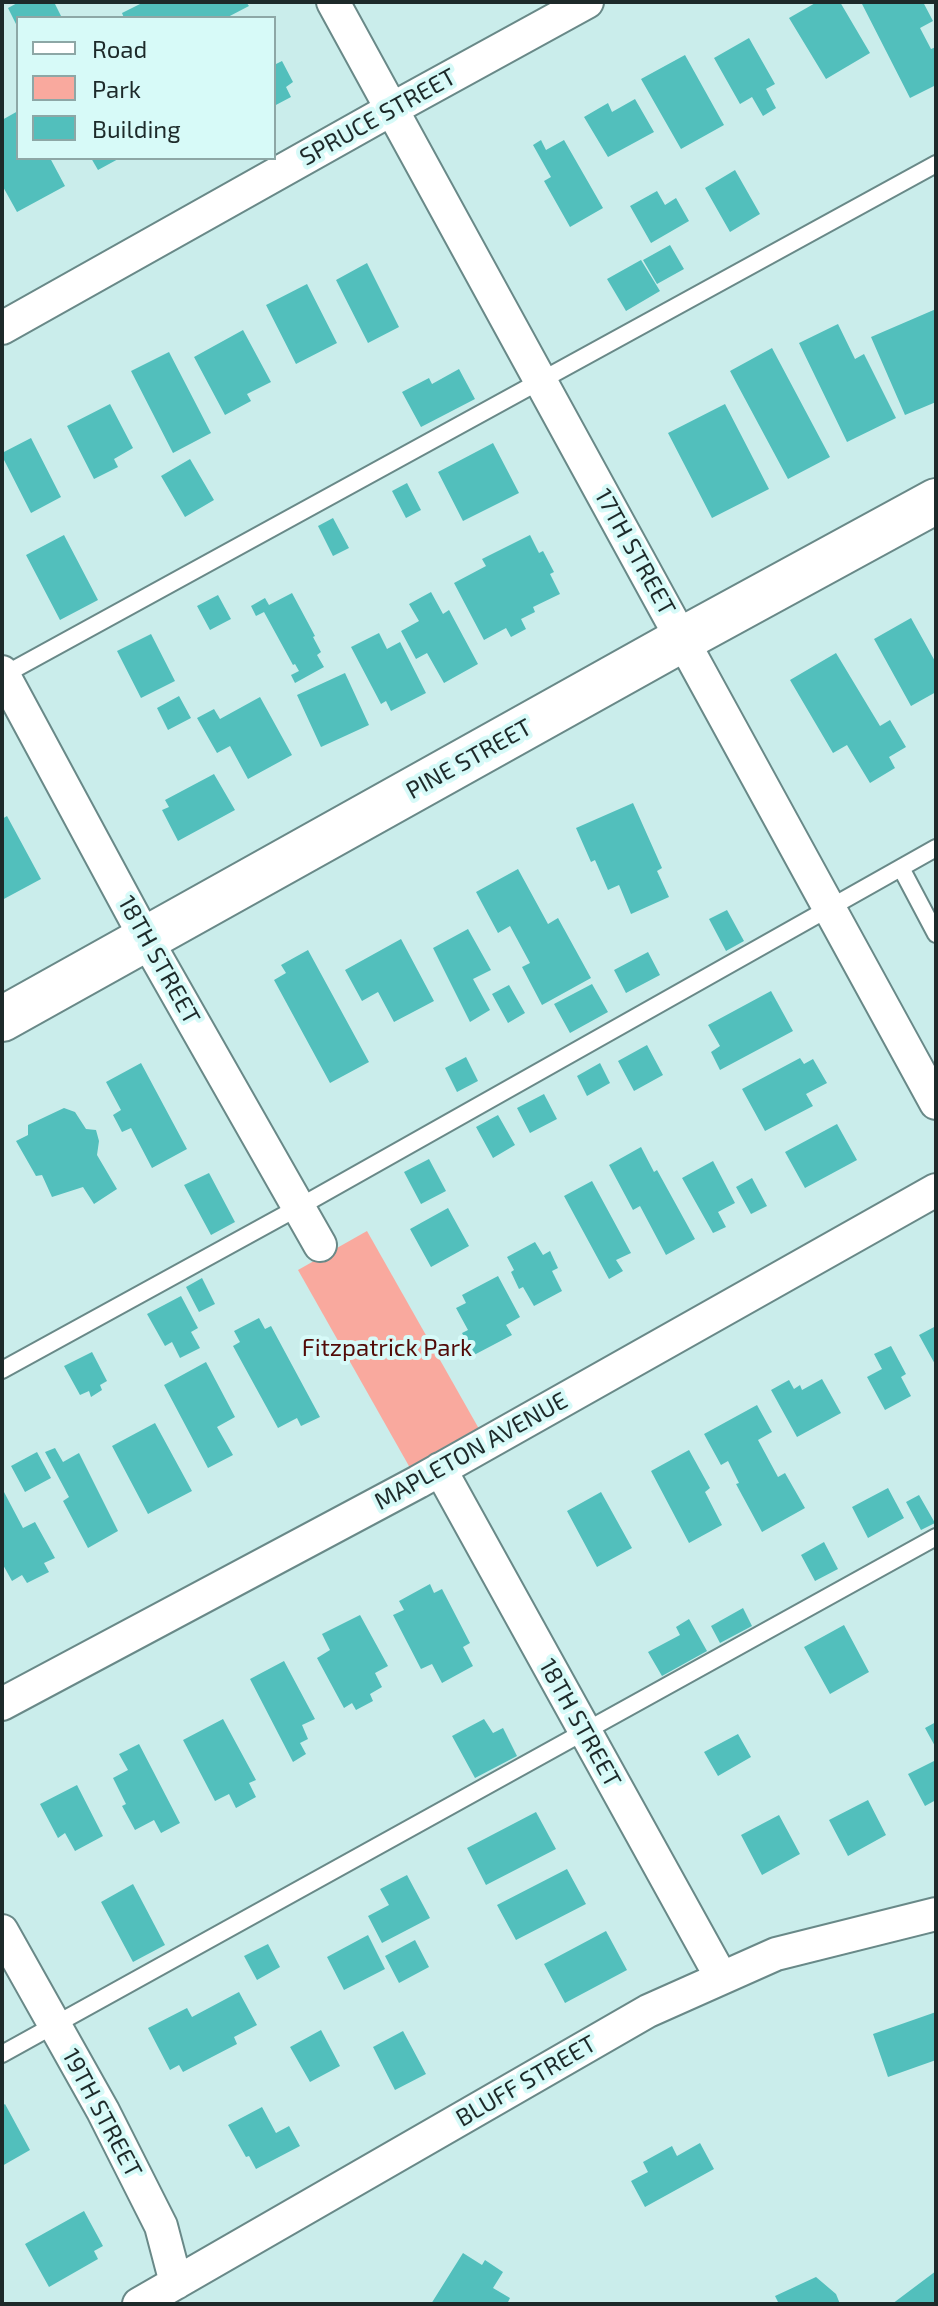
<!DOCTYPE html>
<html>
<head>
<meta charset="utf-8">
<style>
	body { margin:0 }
	#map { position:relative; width:938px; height:2306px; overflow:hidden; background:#caedeb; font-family:"Exo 2",sans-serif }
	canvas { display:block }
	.frame { position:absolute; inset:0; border:4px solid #1d2a2a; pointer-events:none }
	.legend { position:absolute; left:16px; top:16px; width:260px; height:144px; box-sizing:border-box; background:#d7faf8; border:2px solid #8da7a6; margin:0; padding:10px 14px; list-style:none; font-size:24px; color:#1d2a2a }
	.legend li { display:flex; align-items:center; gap:16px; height:40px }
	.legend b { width:40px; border:2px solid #8da7a6 }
</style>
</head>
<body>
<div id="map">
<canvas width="938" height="2306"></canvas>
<div class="frame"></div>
<ul class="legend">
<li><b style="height:10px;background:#fff"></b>Road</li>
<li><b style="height:22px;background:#f9a99e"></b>Park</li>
<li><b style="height:22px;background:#52bfbc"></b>Building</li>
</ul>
</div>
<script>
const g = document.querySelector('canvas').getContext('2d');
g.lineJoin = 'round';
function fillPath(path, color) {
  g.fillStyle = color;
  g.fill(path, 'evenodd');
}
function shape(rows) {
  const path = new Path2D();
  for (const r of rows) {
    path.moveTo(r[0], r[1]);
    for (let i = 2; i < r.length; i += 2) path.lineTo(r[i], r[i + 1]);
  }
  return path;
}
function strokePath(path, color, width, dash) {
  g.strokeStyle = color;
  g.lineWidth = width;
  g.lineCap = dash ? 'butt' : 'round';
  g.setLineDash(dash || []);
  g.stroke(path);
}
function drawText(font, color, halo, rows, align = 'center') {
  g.font = font + ' "Exo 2",sans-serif';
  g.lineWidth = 8;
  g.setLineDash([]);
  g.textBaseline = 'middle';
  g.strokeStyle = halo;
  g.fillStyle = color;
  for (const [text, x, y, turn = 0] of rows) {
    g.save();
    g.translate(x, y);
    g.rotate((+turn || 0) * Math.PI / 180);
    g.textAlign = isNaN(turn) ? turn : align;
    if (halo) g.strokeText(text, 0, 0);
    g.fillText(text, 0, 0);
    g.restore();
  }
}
const green = shape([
	[367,1231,487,1443,418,1482,298,1270]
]);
const building = shape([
	[19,2,54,2,62,18,18,18,18,28,8,8],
	[144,2,246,2,249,6,226,18,124,18,122,13],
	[817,2,840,2,870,53,826,79,789,18],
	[861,2,923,2,933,21,920,28,931,49,936,47,936,85,910,98],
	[749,38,775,84,766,89,776,108,763,116,752,97,740,104,714,58],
	[685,55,724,125,681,149,641,79],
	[274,60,276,64,282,61,293,82,286,87,291,97,274,106],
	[635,99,654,132,608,157,584,117,608,103,612,112],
	[18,111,18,158,50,158,65,186,17,212,2,185,2,120],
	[541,140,546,150,564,140,603,208,570,227,544,181,551,177,533,145],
	[91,158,120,158,98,170],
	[735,170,760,214,730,232,705,188],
	[657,191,665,205,676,198,689,221,651,243,630,206],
	[670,245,684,269,657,284,643,260],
	[641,260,660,291,626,311,607,279],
	[367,263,399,327,368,343,336,280],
	[307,284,337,343,296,364,266,305],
	[936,309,936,402,905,415,871,337],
	[838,324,855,359,864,354,896,418,847,442,799,343],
	[243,330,271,382,247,394,251,401,225,415,194,357],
	[772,348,830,457,788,479,730,371],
	[169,352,211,433,173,453,131,371],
	[459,369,475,399,421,427,402,392,429,378,432,384],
	[110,404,133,448,114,459,118,467,94,479,67,426],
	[725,404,769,489,712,518,668,433],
	[31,438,61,497,31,513,2,456,2,453],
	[493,443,519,493,463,521,438,472],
	[190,459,214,500,185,517,161,476],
	[407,483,421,510,406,518,392,491],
	[333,518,349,548,333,556,318,526],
	[64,535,98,600,60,620,26,555],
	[530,535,539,553,543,551,554,572,550,574,560,594,533,607,535,612,521,619,526,629,511,637,506,628,484,640,454,583,486,566,482,559],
	[431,592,443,614,449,610,478,664,444,683,427,653,416,659,401,631,419,621,409,604],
	[292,593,315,636,313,637,321,652,317,655,324,667,295,683,291,675,299,671,295,664,293,665,264,612,256,616,251,606,265,598,269,605],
	[218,595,231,619,210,630,197,606],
	[911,618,936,663,936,692,911,706,874,639],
	[379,633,387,649,400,642,426,693,391,711,386,701,381,704,351,647],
	[151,634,175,681,141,698,117,651],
	[836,653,880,726,890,720,906,747,889,757,895,768,870,783,847,745,833,753,790,680],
	[345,673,369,725,321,747,297,695],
	[179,696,191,718,168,730,157,708],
	[260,697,292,755,248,779,230,746,217,753,197,718,214,709,220,719],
	[214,774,235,810,178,841,162,810,169,807,165,800],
	[633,803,662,868,657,871,669,897,631,914,619,885,608,890,595,860,591,862,576,828],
	[7,816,41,879,2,900,2,819],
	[518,869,548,924,558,918,591,978,542,1005,522,967,530,963,510,926,498,933,476,892],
	[727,910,744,941,726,951,709,919],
	[468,929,491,970,473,979,490,1010,470,1022,433,948],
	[401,939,434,1001,394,1022,378,992,362,1001,345,970],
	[308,950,369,1062,330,1083,274,980,286,973,281,965],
	[648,952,660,975,626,993,614,970],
	[592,984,608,1012,570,1033,554,1004],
	[509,985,525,1013,508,1023,492,994],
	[771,991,793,1031,720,1070,711,1052,720,1046,708,1025],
	[647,1045,663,1075,634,1091,618,1061],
	[466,1057,478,1081,457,1092,445,1068],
	[800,1058,804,1064,813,1059,827,1083,806,1094,813,1106,765,1131,742,1089],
	[141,1063,187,1149,152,1168,131,1128,122,1132,113,1115,121,1110,106,1082],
	[600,1063,610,1083,587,1096,577,1076],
	[544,1094,557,1119,530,1133,517,1108],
	[64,1108,75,1112,86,1129,96,1130,99,1141,97,1155,117,1189,94,1204,83,1187,52,1197,42,1175,36,1176,16,1141,28,1135,28,1125],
	[498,1115,515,1145,493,1158,476,1127],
	[837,1124,857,1160,805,1188,785,1152],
	[641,1147,654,1172,657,1170,695,1239,666,1255,640,1206,633,1210,609,1165],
	[429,1159,446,1191,421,1204,404,1172],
	[713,1161,735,1203,718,1212,726,1227,713,1233,682,1178],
	[209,1173,235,1222,211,1235,184,1185],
	[752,1178,767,1206,751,1214,736,1187],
	[592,1181,631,1253,616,1260,623,1271,609,1279,564,1196],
	[448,1208,469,1246,431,1267,410,1229],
	[535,1242,543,1255,550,1251,558,1268,552,1271,562,1291,534,1306,523,1287,519,1289,511,1272,514,1270,507,1257],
	[498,1276,520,1317,506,1325,512,1335,474,1355,462,1333,468,1330,456,1308,466,1303,462,1295],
	[202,1278,215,1304,199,1312,186,1287],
	[181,1296,198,1328,191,1332,200,1348,180,1358,172,1342,165,1346,147,1314],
	[259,1318,265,1329,271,1326,320,1417,301,1426,297,1418,278,1428,233,1346,240,1342,234,1331],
	[936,1326,936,1366,919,1335],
	[891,1346,906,1374,901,1377,911,1396,885,1410,867,1377,882,1369,874,1354],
	[92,1352,107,1381,100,1385,102,1390,91,1397,89,1391,80,1395,64,1366],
	[206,1362,235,1417,217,1427,233,1455,208,1468,164,1385],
	[822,1379,841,1413,797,1437,771,1390,789,1380,794,1389,800,1385,802,1390],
	[757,1405,772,1432,758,1440,778,1477,785,1473,805,1508,762,1532,736,1484,739,1483,728,1461,721,1465,704,1434],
	[155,1423,192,1491,148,1514,112,1446],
	[55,1448,63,1462,79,1453,118,1531,88,1548,63,1501,69,1497,45,1452],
	[689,1450,710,1488,705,1492,722,1525,689,1543,651,1471],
	[37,1452,51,1478,25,1492,11,1466],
	[888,1488,904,1518,868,1538,852,1507],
	[4,1492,23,1528,35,1522,55,1558,44,1563,49,1572,27,1583,22,1575,12,1581,2,1563,2,1539,4,1538,2,1534,2,1494],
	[601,1492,632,1548,597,1567,567,1511],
	[919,1495,935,1523,921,1530,906,1502],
	[824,1542,838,1569,815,1581,801,1555],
	[430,1584,434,1593,442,1589,470,1643,463,1647,473,1666,442,1683,432,1664,421,1669,393,1615,404,1610,399,1601],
	[743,1608,752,1626,720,1643,711,1626],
	[360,1615,388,1666,375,1673,382,1687,370,1694,373,1701,356,1710,352,1703,344,1708,317,1658,330,1650,322,1634],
	[689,1619,707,1651,662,1676,648,1652,680,1635,676,1627],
	[844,1625,869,1672,830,1694,804,1647],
	[284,1661,315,1719,302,1725,308,1739,300,1743,306,1754,293,1762,250,1679],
	[223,1719,256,1780,249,1783,256,1797,236,1808,229,1794,215,1801,183,1740],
	[484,1719,493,1733,503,1728,517,1756,475,1778,452,1736],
	[936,1722,936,1748,925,1728],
	[738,1734,751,1757,718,1776,704,1752],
	[139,1744,180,1823,161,1833,154,1820,135,1830,122,1806,126,1804,113,1778,128,1770,119,1754],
	[936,1760,936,1800,925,1806,908,1774],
	[77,1785,103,1836,75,1851,65,1833,58,1838,40,1804],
	[868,1800,886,1835,848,1856,829,1820],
	[536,1812,556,1849,486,1885,467,1848],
	[779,1815,800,1854,762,1875,741,1835],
	[567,1869,586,1904,516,1940,497,1905],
	[407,1875,430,1918,382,1943,368,1916,389,1905,380,1889],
	[133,1884,165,1945,133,1962,101,1902],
	[606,1931,627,1970,565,2003,544,1964],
	[368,1935,385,1969,344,1990,327,1957],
	[415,1940,429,1967,399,1983,385,1956],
	[268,1944,280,1967,257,1980,244,1956],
	[239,1992,257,2025,234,2037,237,2044,183,2072,179,2065,170,2070,148,2028,187,2008,192,2017],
	[936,2012,936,2060,888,2077,873,2034],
	[321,2030,340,2066,310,2082,290,2047],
	[403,2031,426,2074,395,2090,373,2047],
	[5,2104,30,2150,2,2166,2,2106],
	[262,2107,276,2133,289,2126,300,2146,256,2169,249,2156,246,2157,228,2125],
	[700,2143,714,2169,645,2207,631,2181,648,2172,643,2162,672,2146,677,2156],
	[84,2211,103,2246,94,2251,98,2259,49,2287,25,2244],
	[463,2253,482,2265,485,2260,503,2272,493,2288,510,2298,507,2304,431,2304],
	[936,2271,936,2304,892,2304],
	[816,2277,836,2294,840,2304,779,2304,775,2296]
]);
const lane = shape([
	[2,676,936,164],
	[901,868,936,934],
	[2,1370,299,1207,936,848],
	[2,2054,936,1537]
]);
const street = shape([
	[333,2,936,1103],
	[2,328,392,109,587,2],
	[2,672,146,939,320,1245],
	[440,1469,721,1977],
	[2,1704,418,1482,936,1190],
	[2,1931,103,2111,161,2226,176,2283],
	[139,2304,648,2011,776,1954,936,1914]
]);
const secondary = shape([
	[2,1019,683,639,936,501]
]);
const streetNames = [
	["SPRUCE STREET",378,117,-29],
	["17TH STREET",635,552,61],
	["PINE STREET",469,759,-29],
	["18TH STREET",159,960,61],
	["MAPLETON AVENUE",471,1451,-29],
	["18TH STREET",580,1723,61],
	["BLUFF STREET",526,2081,-30],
	["19TH STREET",102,2113,62]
];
const parkNames = [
	["Fitzpatrick Park",387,1348]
];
fillPath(green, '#f9a99e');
fillPath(building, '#52bfbc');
strokePath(lane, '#698988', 20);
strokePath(street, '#698988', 36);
strokePath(secondary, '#698988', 48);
strokePath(lane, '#fff', 16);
strokePath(street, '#fff', 32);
strokePath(secondary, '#fff', 44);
drawText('24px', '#1d2a2a', '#d7faf8', streetNames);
drawText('24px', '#520b08', '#d7faf8', parkNames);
</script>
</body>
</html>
